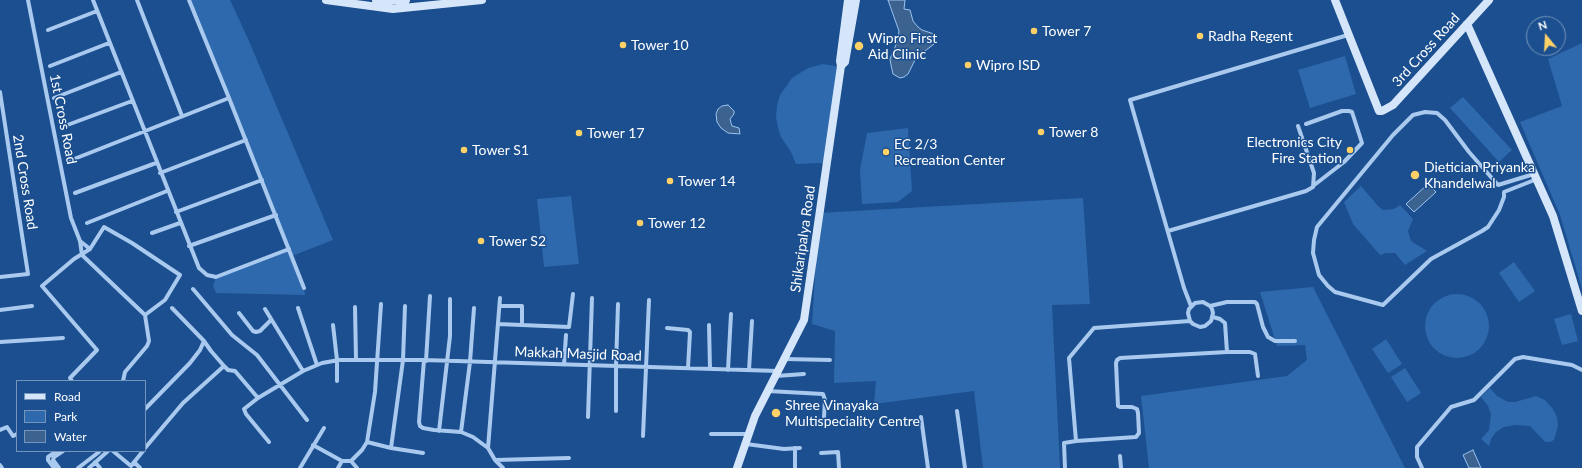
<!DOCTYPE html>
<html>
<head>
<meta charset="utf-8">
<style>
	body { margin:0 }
	#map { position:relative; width:1582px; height:468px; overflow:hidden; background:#1b4f8f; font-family:Lato,sans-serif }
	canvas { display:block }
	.legend { position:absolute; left:16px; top:380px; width:130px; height:72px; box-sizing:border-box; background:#1b4f8f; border:1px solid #7695bc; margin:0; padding:5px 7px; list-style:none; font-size:12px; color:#fff }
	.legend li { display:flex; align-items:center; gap:8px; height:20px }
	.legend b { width:20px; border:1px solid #7695bc }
	.north { position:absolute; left:1526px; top:16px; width:40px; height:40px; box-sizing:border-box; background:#1b4f8f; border:1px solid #7695bc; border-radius:50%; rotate:342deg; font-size:11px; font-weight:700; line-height:16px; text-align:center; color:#fff }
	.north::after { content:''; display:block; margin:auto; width:14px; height:18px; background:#ffd166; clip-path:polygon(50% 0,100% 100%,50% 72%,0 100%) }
</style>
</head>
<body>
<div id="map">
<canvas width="1582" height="468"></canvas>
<ul class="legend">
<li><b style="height:5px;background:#d6e6fa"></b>Road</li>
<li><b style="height:11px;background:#2e69ad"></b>Park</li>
<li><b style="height:11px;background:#3c6290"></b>Water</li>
</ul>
<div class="north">N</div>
</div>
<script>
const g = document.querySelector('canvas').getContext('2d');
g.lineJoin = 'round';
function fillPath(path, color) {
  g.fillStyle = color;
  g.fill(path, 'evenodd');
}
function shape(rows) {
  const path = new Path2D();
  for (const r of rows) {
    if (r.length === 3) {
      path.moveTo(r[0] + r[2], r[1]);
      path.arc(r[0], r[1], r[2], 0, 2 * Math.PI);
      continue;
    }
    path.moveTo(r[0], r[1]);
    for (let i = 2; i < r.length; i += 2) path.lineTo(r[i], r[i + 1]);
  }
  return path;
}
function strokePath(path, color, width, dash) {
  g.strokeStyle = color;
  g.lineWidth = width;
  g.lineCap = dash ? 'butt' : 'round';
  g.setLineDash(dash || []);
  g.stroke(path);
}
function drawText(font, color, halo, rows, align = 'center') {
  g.font = font + ' Lato,sans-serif';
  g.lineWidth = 3;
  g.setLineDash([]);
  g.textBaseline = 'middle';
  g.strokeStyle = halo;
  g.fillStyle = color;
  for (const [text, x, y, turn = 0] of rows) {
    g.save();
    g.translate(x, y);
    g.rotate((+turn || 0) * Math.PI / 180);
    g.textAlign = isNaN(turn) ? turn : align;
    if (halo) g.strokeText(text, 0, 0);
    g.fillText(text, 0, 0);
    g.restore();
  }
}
const green = shape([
	[188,0,230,0,249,41,333,240,292,256,304,288,305,295,216,293,213,286,216,277,289,250],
	[1582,43,1582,289,1560,215,1520,122,1562,106,1548,59],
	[1345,56,1356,94,1310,108,1298,70],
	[823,64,841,67,826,165,820,163,796,164,791,152,781,137,778,128,776,118,777,105,780,95,792,78,808,68],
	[1463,97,1512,150,1499,162,1450,108],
	[908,128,912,191,898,202,862,204,860,170,867,133],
	[1361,186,1378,206,1383,210,1394,209,1400,205,1413,219,1408,231,1411,241,1427,251,1405,265,1395,253,1386,253,1380,255,1353,224,1344,202],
	[571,196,579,264,544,267,537,199],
	[1083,198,1090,304,1052,305,1060,468,983,468,974,391,874,404,876,381,834,383,835,331,812,324,819,213],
	[1514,262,1535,291,1519,302,1499,273],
	[1313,287,1405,468,1149,468,1141,396,1287,376,1307,360,1305,345,1277,346,1260,292],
	[1457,326,32],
	[1571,314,1578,341,1562,345,1554,319],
	[1386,339,1402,364,1388,373,1372,349],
	[1405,368,1421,393,1407,402,1391,377],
	[1490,388,1497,396,1508,402,1515,402,1536,396,1545,400,1553,409,1557,417,1558,426,1554,440,1550,442,1545,442,1530,426,1515,425,1504,427,1496,432,1491,439,1489,446,1481,439,1489,430,1491,414,1488,406,1481,397]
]);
const water = shape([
	[888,0,905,0,904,9,910,10,913,21,918,27,922,30,934,34,934,44,916,58,908,74,904,77,900,78,893,74,891,65,890,59,898,40,899,31,888,0],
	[728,105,734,111,734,114,730,119,731,123,732,126,739,128,740,134,728,133,721,128,717,122,716,114,718,109,722,106,728,105],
	[1428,184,1436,192,1414,212,1406,204,1428,184],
	[1473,450,1481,468,1469,468,1463,455,1473,450]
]);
const street = shape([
	[28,0,71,218,80,241],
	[93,0,199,268,207,275,216,277,289,249],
	[137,0,182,116],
	[189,0,229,98,304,288],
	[48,30,97,11],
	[50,66,109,43],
	[0,92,28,274,0,277],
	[54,98,121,72],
	[1306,124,1342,111,1349,111,1352,112,1362,143,1344,162,1313,186],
	[62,127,132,101],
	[69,161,229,98],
	[160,173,246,140],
	[1534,174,1498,185,1469,152,1445,120,1437,113,1425,112,1413,115,1393,135,1317,227,1314,240,1313,253,1319,275,1328,286,1335,292,1383,305,1431,259,1482,231,1488,227,1499,210,1504,197,1504,192,1537,179],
	[75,193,156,163],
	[176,212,262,180],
	[87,223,167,191],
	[1168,231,1306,191,1313,187,1314,173,1298,126],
	[152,233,180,223],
	[189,246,276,215],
	[90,249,80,241,82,255,145,315],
	[193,289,232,335,257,355,307,420],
	[500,306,522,306,522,325],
	[1191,306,1184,288,1130,100,1348,35],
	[1210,306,1227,302,1255,302,1257,304,1263,327,1268,337,1275,341,1295,341],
	[355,307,356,359],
	[172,308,204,341],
	[298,308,317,365],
	[265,309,303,371],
	[0,310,32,306],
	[239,313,253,331,256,332,260,331,271,320],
	[498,324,569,327,573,294],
	[333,325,337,360,337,381],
	[709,325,710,369],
	[667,328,688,330,690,332,688,368],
	[0,342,63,338],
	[1227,352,1250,352,1255,354,1258,376],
	[785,359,830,360],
	[424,360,419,422,420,426,423,428,434,430,461,432,473,437,488,448,495,460,503,468],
	[426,361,430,296],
	[564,365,566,335],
	[728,370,731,314],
	[749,370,752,321],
	[776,376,804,374],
	[72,381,70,378,97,350,42,286,74,259,90,249,104,227,132,243,180,275,165,300,145,315,149,341,147,346,125,372,123,381],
	[768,391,823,394,825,400,824,417],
	[258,398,244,409,246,414,269,442],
	[145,409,190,363,200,350,204,341,211,351,224,366,228,370,235,371,258,398,303,371,322,363,339,360,424,360,778,371],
	[616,411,616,366,618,304],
	[957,411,965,468],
	[588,417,592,298],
	[921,417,928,468],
	[0,430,7,427,13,436,17,434],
	[439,431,450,336,450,299],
	[461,432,470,362,474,308],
	[711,434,749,434],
	[643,436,649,300],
	[1076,441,1136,437,1139,433,1138,413,1137,409,1132,407,1120,407,1118,406,1116,363,1117,360,1120,358,1227,352,1225,323,1220,319,1213,317],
	[367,442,391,448,423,453],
	[746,444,784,449,800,448],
	[313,445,342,461,351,461,362,450,367,442,375,392,381,304],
	[145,448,183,403,224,366],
	[391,448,403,360,405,306],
	[488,448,500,298],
	[795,448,795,468],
	[113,451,131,466,143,451],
	[821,453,838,452,839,468],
	[1120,456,1121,468],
	[495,460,569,458],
	[351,461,357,468],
	[95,462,100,468],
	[134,462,140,468],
	[0,465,2,468],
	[54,468,48,460,48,457,57,451],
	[59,468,53,460,54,457,63,451],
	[78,468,99,452,99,451],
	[89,468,108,451],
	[300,468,324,428],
	[338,468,342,461],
	[1065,468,1064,443,1076,441,1069,358,1094,328,1190,321,1193,324,1200,327,1205,326,1211,321,1213,313,1212,309,1210,306,1203,302,1195,303,1189,309,1188,313,1190,321],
	[1422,468,1417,457,1417,447,1451,407,1474,400,1515,359,1523,357,1572,365,1582,370]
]);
const secondary = shape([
	[326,0,393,9,482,0],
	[376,0,385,1,406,0],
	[1335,0,1379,111,1382,111,1393,105,1489,0],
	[1467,24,1553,216,1582,311],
	[841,66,845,62,856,0],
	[737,468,755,416,804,320,841,66,840,61,848,0]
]);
const markers = [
	[1034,31,4,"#ffd166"],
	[1200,36,4,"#ffd166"],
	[623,45,4,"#ffd166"],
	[859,46,5,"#ffd166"],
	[968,65,4,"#ffd166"],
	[1041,132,4,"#ffd166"],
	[579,133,4,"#ffd166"],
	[464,150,4,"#ffd166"],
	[1350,150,4,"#ffd166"],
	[886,152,4,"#ffd166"],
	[1415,175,5,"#ffd166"],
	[670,181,4,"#ffd166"],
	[640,223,4,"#ffd166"],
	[481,241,4,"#ffd166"],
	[776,413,5,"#ffd166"]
];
const poiNames = [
	["Tower 7",1042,31],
	["Radha Regent",1208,36],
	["Wipro First",868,38],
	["Aid Clinic",868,54],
	["Tower 10",631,45],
	["Wipro ISD",976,65],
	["Tower 8",1049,132],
	["Tower 17",587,133],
	["Electronics City",1342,142,"right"],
	["Fire Station",1342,158,"right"],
	["EC 2/3",894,144],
	["Recreation Center",894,160],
	["Tower S1",472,150],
	["Dietician Priyanka",1424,167],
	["Khandelwal",1424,183],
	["Tower 14",678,181],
	["Tower 12",648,223],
	["Tower S2",489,241],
	["Shree Vinayaka",785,405],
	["Multispeciality Centre",785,421]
];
const streetNames = [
	["3rd Cross Road",1426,50,-48],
	["1st Cross Road",63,119,79],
	["2nd Cross Road",25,182,81],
	["Shikaripalya Road",803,239,-82],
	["Makkah Masjid Road",578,354,2]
];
fillPath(green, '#2e69ad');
fillPath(water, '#3c6290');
strokePath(water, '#9cc4f0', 1);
strokePath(street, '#a9c9ee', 4);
strokePath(secondary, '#d6e6fa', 8);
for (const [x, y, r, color] of markers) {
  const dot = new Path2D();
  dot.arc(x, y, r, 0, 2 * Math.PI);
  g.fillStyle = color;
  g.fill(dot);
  strokePath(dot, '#1b4f8f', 1.5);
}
drawText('14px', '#fff', '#1b4f8f', poiNames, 'left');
drawText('14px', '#fff', '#1b4f8f', streetNames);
</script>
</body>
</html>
